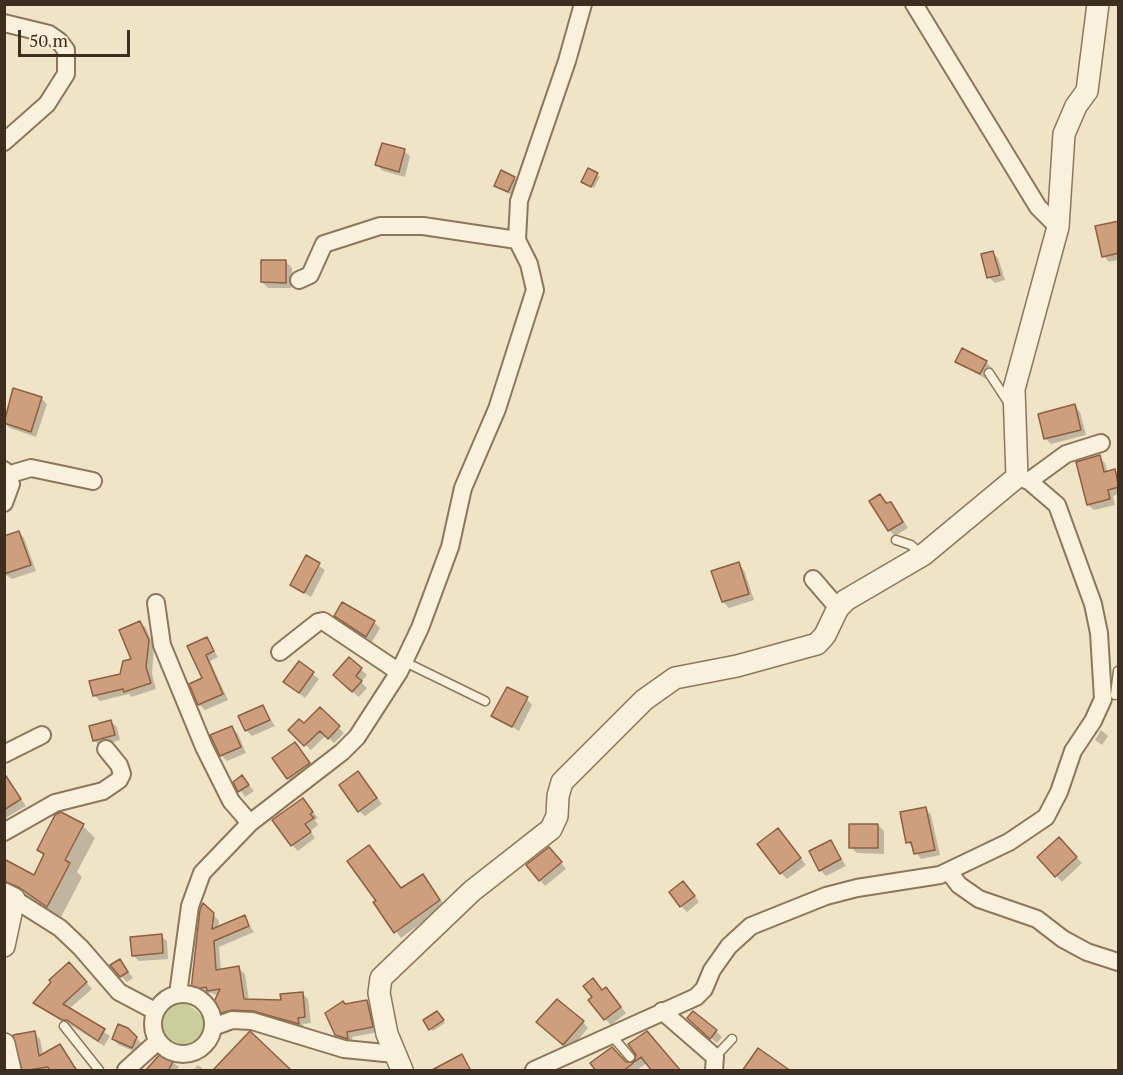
<!DOCTYPE html>
<html>
<head>
<meta charset="utf-8">
<style>
	body { margin:0 }
	#map { position:relative; width:1123px; height:1075px; overflow:hidden; background:#f0e4c8; font-family:"PT Serif",serif }
	canvas { display:block }
	.frame { position:absolute; inset:0; border:6px solid #3d2e20; pointer-events:none }
	.scale { position:absolute; left:18px; top:30px; width:112px; height:27px; box-sizing:border-box; border:3px solid #3d2e20; border-top:0; padding-left:8px; font-size:18px; line-height:21px; white-space:nowrap; color:#3d2e20; -webkit-text-stroke:4px #f7eed8; paint-order:stroke }
</style>
</head>
<body>
<div id="map">
<canvas width="1123" height="1075"></canvas>
<div class="frame"></div>
<div class="scale">50 m</div>
</div>
<script>
const g = document.querySelector('canvas').getContext('2d');
g.lineJoin = 'round';
function fillPath(path, color) {
  g.fillStyle = color;
  g.fill(path, 'evenodd');
}
function shape(rows) {
  const path = new Path2D();
  for (const r of rows) {
    if (r.length === 3) {
      path.moveTo(r[0] + r[2], r[1]);
      path.arc(r[0], r[1], r[2], 0, 2 * Math.PI);
      continue;
    }
    path.moveTo(r[0], r[1]);
    for (let i = 2; i < r.length; i += 2) path.lineTo(r[i], r[i + 1]);
  }
  return path;
}
function strokePath(path, color, width, dash) {
  g.strokeStyle = color;
  g.lineWidth = width;
  g.lineCap = dash ? 'butt' : 'round';
  g.setLineDash(dash || []);
  g.stroke(path);
}
const green = shape([
	[174,1001,189,1005,208,1021,197,1046,175,1047,164,1043,159,1037,155,1025,159,1011,163,1006]
]);
const shadow = shape([
	[404,151,410,156,405,177,383,171,377,165],
	[589,170,600,177,594,188,585,184],
	[514,178,520,184,514,197,496,185],
	[1118,223,1118,260,1109,262,1104,256],
	[992,252,998,258,1005,280,995,283,989,277],
	[286,262,292,268,291,288,268,288,262,282],
	[957,361,986,362,992,368,986,379],
	[14,390,41,398,47,404,36,437,10,428,4,423],
	[1075,406,1080,412,1086,435,1051,444,1045,438],
	[1099,457,1105,463,1108,473,1115,471,1118,475,1118,494,1113,496,1115,505,1094,510,1088,505],
	[880,496,896,509,908,528,895,536,889,530],
	[18,532,24,538,36,571,12,579,4,574,4,537],
	[306,557,325,570,311,597,292,585],
	[738,564,744,570,754,600,729,608,723,602],
	[336,616,374,622,380,628,372,642],
	[140,622,146,628,154,647,152,674,156,689,131,697,129,694,100,701,94,695,121,675,133,660],
	[207,639,218,657,210,661,228,700,205,710,199,704,204,679],
	[349,659,367,675,361,682,367,688,359,697,340,681],
	[299,663,319,679,305,698,291,687],
	[527,699,532,705,519,731,493,715],
	[262,706,275,726,252,736,246,730],
	[320,709,344,733,334,743,326,735,311,750,290,730,304,725],
	[111,722,117,727,120,740,100,746,94,740],
	[232,728,238,734,246,753,227,761,221,755],
	[1101,730,1108,736,1102,745,1095,740],
	[301,750,314,770,294,784,288,778],
	[242,777,254,791,245,797,235,782],
	[364,779,382,804,365,816,359,811],
	[8,780,26,806,4,819,4,782],
	[303,800,318,818,315,820,318,825,310,831,315,838,298,851,292,845],
	[926,809,931,815,940,855,921,859,908,842],
	[878,825,884,831,884,854,857,853,851,847],
	[83,826,95,838,77,872,82,877,60,919,24,894,9,893,4,889,4,866,34,877,45,856,38,850],
	[783,836,806,865,787,879,781,873],
	[1059,839,1082,863,1062,882,1039,858],
	[831,842,846,866,826,876,820,870],
	[555,855,566,869,545,886,540,880],
	[423,876,445,906,401,938,376,903],
	[689,889,699,902,687,912,681,906],
	[204,905,219,921,218,928,244,917,254,932,219,947,221,971,239,968,245,974,249,1000,282,1002,302,994,308,999,311,1023,303,1024,304,1029,228,1018,213,1008,219,996,211,993,198,995,192,989],
	[161,936,167,941,168,959,139,961,133,955],
	[120,961,133,978,127,982,121,976],
	[75,970,92,989,69,1009,110,1036,104,1046,35,1003],
	[602,991,611,994,626,1013,611,1025,605,1019],
	[367,1002,373,1008,378,1032,352,1037,353,1044,343,1041,336,1034,346,1006],
	[439,1015,445,1023,433,1031,431,1029],
	[583,1022,588,1028,570,1050,544,1028],
	[694,1024,716,1031,722,1037,717,1043],
	[128,1029,142,1044,138,1053,119,1045,113,1039],
	[34,1033,40,1039,43,1055,59,1045,77,1070,23,1070],
	[630,1045,647,1063,637,1070,597,1070,625,1063,635,1064,638,1055],
	[161,1054,179,1067,177,1070,146,1070],
	[198,1065,204,1070,193,1070]
]);
const building = shape([
	[382,143,405,149,399,172,375,165,382,143],
	[588,168,598,173,591,187,581,182,588,168],
	[501,170,515,177,508,192,494,186,501,170],
	[1119,221,1119,253,1102,257,1095,226,1119,221],
	[993,251,1000,275,987,278,981,254,993,251],
	[261,260,286,260,286,283,261,282,261,260],
	[962,348,987,361,980,374,955,362,962,348],
	[13,388,42,397,31,432,4,423,13,388],
	[1075,404,1081,430,1044,439,1038,414,1075,404],
	[1100,455,1104,472,1115,469,1119,487,1108,490,1110,499,1087,505,1076,462,1100,455],
	[880,494,886,503,891,502,903,522,888,531,869,501,880,494],
	[19,531,31,565,4,574,4,536,19,531],
	[306,555,320,563,304,593,290,585,306,555],
	[739,562,749,594,722,602,711,571,739,562],
	[342,602,375,621,366,637,334,616,342,602],
	[140,621,149,640,146,667,151,683,124,692,123,689,93,696,89,681,120,674,123,661,131,659,119,630,140,621],
	[207,637,214,651,206,655,223,694,198,705,189,684,202,678,187,646,207,637],
	[349,657,362,668,356,676,362,681,352,692,333,675,349,657],
	[299,661,314,672,299,693,283,682,299,661],
	[507,687,528,697,512,727,491,716,507,687],
	[263,705,270,720,245,731,238,716,263,705],
	[320,707,340,726,328,739,320,731,304,746,288,730,299,719,304,723,320,707],
	[111,720,115,735,93,741,89,726,111,720],
	[232,726,241,747,220,756,210,735,232,726],
	[295,742,310,763,287,779,272,758,295,742],
	[358,771,377,798,358,812,339,785,358,771],
	[4,773,21,799,4,810,4,773],
	[242,775,249,785,238,792,233,782,242,775],
	[303,798,313,812,310,814,314,818,305,824,311,832,291,846,272,820,303,798],
	[926,807,935,850,914,854,911,842,906,843,900,812,926,807],
	[61,812,84,824,65,860,70,863,47,907,20,888,4,881,4,859,34,875,44,854,37,850,55,815,61,812],
	[849,824,878,824,878,848,849,848,849,824],
	[778,828,801,858,780,874,757,844,778,828],
	[1059,837,1077,857,1055,877,1037,857,1059,837],
	[831,840,841,859,819,871,809,851,831,840],
	[369,845,401,888,423,874,440,900,394,933,373,902,376,901,347,861,369,845],
	[549,847,562,862,539,881,526,865,549,847],
	[683,881,695,896,680,907,669,892,683,881],
	[203,903,214,913,212,929,245,915,249,926,214,941,216,970,239,966,244,999,281,1000,280,994,303,992,305,1017,298,1018,299,1024,253,1011,232,1010,221,1013,211,1008,220,989,207,991,206,987,191,990,200,909,203,903],
	[162,934,163,953,132,956,130,937,162,934],
	[120,959,128,972,120,977,110,965,120,959],
	[69,962,87,982,63,1004,105,1029,98,1041,67,1020,62,1020,33,1003,51,982,49,980,69,962],
	[593,978,602,990,606,987,621,1007,604,1020,588,1000,592,997,583,986,593,978],
	[557,999,584,1021,563,1045,536,1022,557,999],
	[367,1000,373,1027,347,1032,348,1039,335,1035,325,1013,343,1001,345,1004,367,1000],
	[437,1011,444,1020,429,1030,423,1020,437,1011],
	[693,1011,717,1030,710,1039,687,1018,693,1011],
	[118,1024,128,1028,137,1037,132,1048,112,1039,118,1024],
	[35,1031,39,1056,60,1044,77,1071,50,1071,48,1067,22,1071,13,1035,35,1031],
	[250,1031,251,1032,292,1071,212,1071,250,1031],
	[647,1031,681,1071,652,1071,641,1057,623,1071,596,1071,590,1063,612,1047,626,1062,634,1062,636,1055,628,1044,647,1031],
	[758,1048,791,1071,742,1071,758,1048],
	[161,1053,174,1060,168,1071,145,1071,161,1053],
	[462,1054,471,1071,430,1071,462,1054]
]);
const service = shape([
	[989,373,1008,402],
	[896,540,911,545,922,555],
	[403,661,485,701],
	[1115,695,1118,671],
	[64,1026,99,1070],
	[612,1036,630,1057],
	[715,1057,732,1039]
]);
const minor = shape([
	[914,4,1038,207,1058,227],
	[4,23,49,34,59,41,66,50,66,74,47,104,4,142],
	[299,280,310,275,324,244,380,226,423,226,517,240],
	[4,470,11,484,4,503],
	[7,475,31,468,93,481],
	[1029,481,1066,454,1101,443],
	[813,579,838,608],
	[156,603,162,645,204,747,231,801,250,823],
	[280,652,318,622,323,621,399,672],
	[4,754,42,735],
	[4,832,55,803,103,791,119,780,122,774,119,765,106,749],
	[949,872,959,885,979,899,1037,919,1063,939,1087,952,1118,962],
	[14,899,60,928,81,948,119,992,155,1011],
	[183,1024,30],
	[178,994,190,906,202,873,250,823,342,752,357,737,399,672,420,628,450,547,463,488,497,409,535,290,529,264,517,240,519,201,567,61,583,4],
	[662,1011,715,1057,714,1070],
	[213,1027,232,1020,252,1021,344,1049,395,1054],
	[126,1070,158,1041],
	[534,1070,696,997,704,989,712,970,729,946,751,926,826,896,857,888,940,875,1009,842,1046,817,1059,792,1073,751,1093,721,1103,699,1099,633,1093,604,1057,505,1029,481,1017,477]
]);
const tertiary = shape([
	[4,894,14,899,4,946],
	[4,1044,10,1070],
	[402,1070,387,1034,379,993,381,978,472,891,551,829,557,816,558,796,562,782,644,700,675,678,737,666,817,644,825,635,838,608,846,600,923,555,1017,477,1014,389,1058,227,1064,134,1076,106,1087,91,1098,4]
]);
fillPath(green, '#c9cf9b');
fillPath(shadow, '#0003');
fillPath(building, '#cf9f7d');
strokePath(building, '#8d5f41', 1.5);
strokePath(service, '#8d765c', 11);
strokePath(minor, '#8d765c', 20);
strokePath(tertiary, '#8d765c', 24);
strokePath(service, '#faf1dc', 8);
strokePath(minor, '#faf1dc', 16);
strokePath(tertiary, '#faf1dc', 21);
</script>
</body>
</html>
